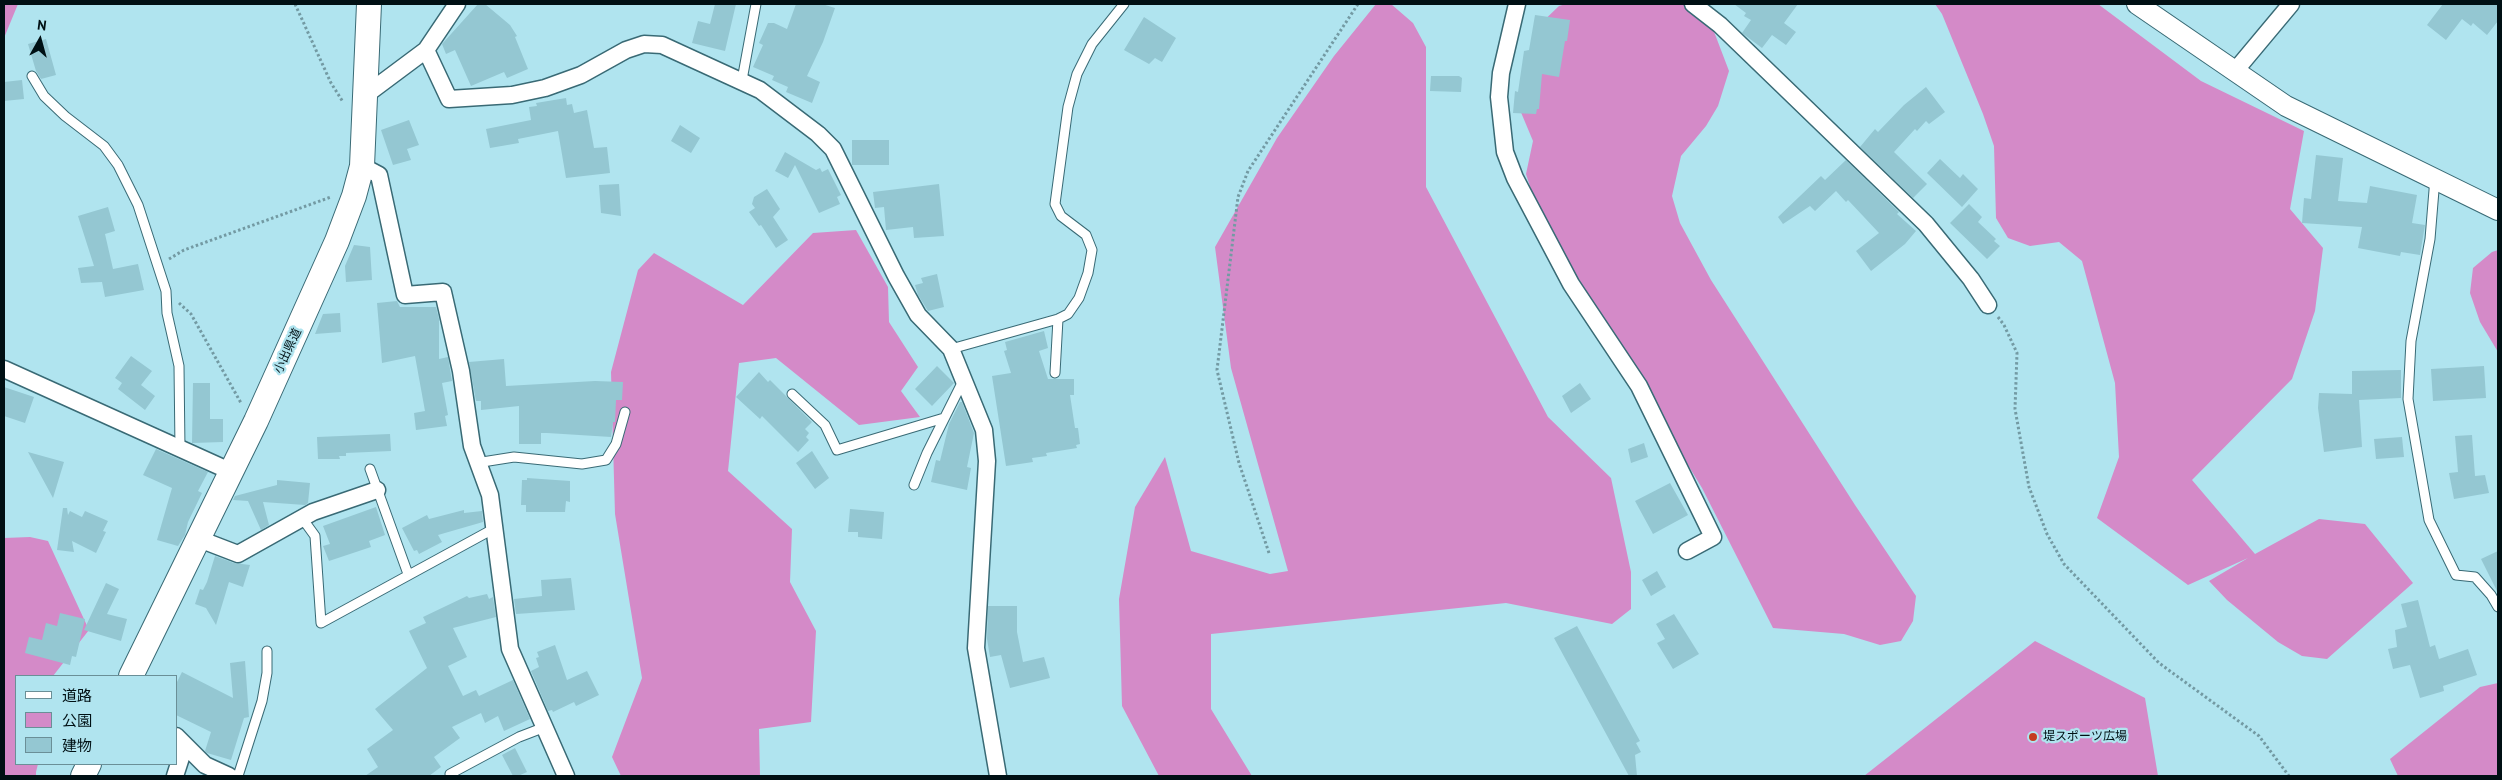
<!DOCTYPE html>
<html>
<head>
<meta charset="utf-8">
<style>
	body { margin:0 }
	#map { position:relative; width:2502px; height:780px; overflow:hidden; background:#b0e4ef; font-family:"PT Sans","Noto Sans JP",sans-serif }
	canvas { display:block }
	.frame { position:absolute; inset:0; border:5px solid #001014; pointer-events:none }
	.legend { position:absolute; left:15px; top:675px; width:162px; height:90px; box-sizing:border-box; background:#b0e4ef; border:1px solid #6a8f97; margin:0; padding:6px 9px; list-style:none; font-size:15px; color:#001014 }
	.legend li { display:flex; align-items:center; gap:10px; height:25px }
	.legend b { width:25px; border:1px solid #6a8f97 }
	.north { position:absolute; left:15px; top:15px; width:50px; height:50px; -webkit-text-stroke:4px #b0e4ef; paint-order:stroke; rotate:7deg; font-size:14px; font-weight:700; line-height:20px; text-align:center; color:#001014 }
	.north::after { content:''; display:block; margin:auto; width:18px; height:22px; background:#001014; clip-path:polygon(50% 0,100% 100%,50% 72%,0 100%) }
</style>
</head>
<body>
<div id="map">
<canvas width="2502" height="780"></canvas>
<div class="frame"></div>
<ul class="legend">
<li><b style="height:6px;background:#fff"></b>道路</li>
<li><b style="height:14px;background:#d48ac8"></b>公園</li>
<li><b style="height:14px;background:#94c7d2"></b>建物</li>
</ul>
<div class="north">N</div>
</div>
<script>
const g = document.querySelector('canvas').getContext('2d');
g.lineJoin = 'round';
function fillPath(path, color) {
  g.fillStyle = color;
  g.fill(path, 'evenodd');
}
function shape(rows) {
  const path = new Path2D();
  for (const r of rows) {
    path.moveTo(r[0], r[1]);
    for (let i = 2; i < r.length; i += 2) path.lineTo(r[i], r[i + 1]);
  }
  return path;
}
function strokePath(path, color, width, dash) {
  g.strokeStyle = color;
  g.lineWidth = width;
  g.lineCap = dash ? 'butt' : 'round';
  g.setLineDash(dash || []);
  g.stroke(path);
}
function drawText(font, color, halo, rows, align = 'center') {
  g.font = font + ' "PT Sans","Noto Sans JP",sans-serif';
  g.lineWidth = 4.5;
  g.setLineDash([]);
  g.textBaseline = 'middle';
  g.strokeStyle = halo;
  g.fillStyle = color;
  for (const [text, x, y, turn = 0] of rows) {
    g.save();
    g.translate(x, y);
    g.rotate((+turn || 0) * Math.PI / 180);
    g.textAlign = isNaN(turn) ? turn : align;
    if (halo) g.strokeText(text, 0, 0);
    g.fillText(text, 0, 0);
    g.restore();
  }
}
const green = shape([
	[4,4,18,4,4,38],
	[1376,4,1391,4,1413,23,1426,47,1426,187,1548,417,1611,478,1631,572,1631,609,1612,624,1506,603,1211,634,1211,709,1252,776,1159,776,1122,706,1119,599,1135,507,1165,457,1191,551,1270,574,1288,571,1231,368,1215,247,1277,138,1334,56],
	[1566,4,1686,4,1713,29,1729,71,1718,106,1706,126,1681,156,1672,196,1680,223,1711,280,1855,505,1916,596,1913,621,1901,641,1880,645,1844,634,1773,628,1702,488,1543,227,1526,174,1533,141,1520,110,1534,30,1559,6],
	[1935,4,2098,4,2201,81,2304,131,2290,209,2323,248,2315,311,2292,379,2192,480,2255,554,2319,519,2365,524,2413,583,2327,659,2302,656,2278,642,2227,600,2209,581,2248,558,2188,585,2097,518,2119,457,2115,383,2082,261,2059,242,2030,246,2008,238,1996,218,1994,146,1983,114,1942,14],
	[856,230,888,287,889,322,918,367,901,391,920,417,859,425,776,358,739,363,728,471,792,529,790,582,816,631,811,722,759,729,760,776,621,776,612,757,642,678,615,514,611,372,638,270,654,253,743,305,813,233],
	[2498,250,2498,352,2480,322,2470,293,2473,268,2492,252],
	[30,537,48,541,89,630,53,676,16,676,16,764,38,764,36,772,36,776,4,776,4,538],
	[2035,641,2145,698,2158,776,1864,776],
	[2498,683,2498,776,2398,776,2390,759,2480,687]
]);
const building = shape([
	[478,4,485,4,510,25,517,36,515,37,528,69,507,78,504,72,471,86,455,50,446,54,442,44],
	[715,4,736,4,725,51,692,43,698,21,710,24],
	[796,4,822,4,835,8,823,42,807,76,820,82,812,103,786,92,788,87,772,80,774,76,753,67,763,45,759,43,768,23,774,23,787,29],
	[1734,4,1798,4,1784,23,1796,32,1786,45,1772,35,1762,48,1742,33,1751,20,1744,16,1746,13],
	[2443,4,2498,4,2498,21,2487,35,2473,23,2471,26,2462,19,2446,40,2427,25],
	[1535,15,1570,20,1567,41,1565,41,1559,77,1542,74,1539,109,1537,109,1536,114,1513,113,1515,91,1518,92,1524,51,1529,50],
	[1144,17,1176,38,1162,62,1155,58,1149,64,1124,50],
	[46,39,56,75,41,79,36,71,28,44],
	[1431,76,1459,76,1462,78,1461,92,1430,91],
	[22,80,24,99,4,101,4,82],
	[1926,87,1945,112,1929,124,1926,121,1917,131,1915,129,1894,152,1927,184,1913,198,1860,147,1875,129,1878,132,1904,105],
	[566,98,567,105,572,104,574,113,587,110,594,148,607,147,610,173,566,178,558,131,518,139,519,143,490,148,486,129,531,120,529,107,537,106,536,103],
	[409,120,419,145,407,149,411,160,393,165,381,130],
	[680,125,700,138,691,153,671,141],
	[852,140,889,140,889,165,852,165],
	[785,152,816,170,820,168,822,172,828,169,841,195,837,197,840,204,819,213,795,165,788,178,775,171],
	[2316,155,2343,158,2338,201,2367,203,2370,186,2417,195,2412,223,2425,225,2420,255,2401,252,2400,256,2358,248,2362,227,2302,223,2304,198,2311,199],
	[1940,159,1960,178,1963,174,1978,189,1962,207,1927,173],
	[1846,160,1899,212,1897,214,1916,231,1905,244,1871,271,1856,251,1879,233,1848,200,1846,202,1836,191,1815,211,1810,206,1783,224,1778,217,1821,176,1825,180],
	[619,184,621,216,601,213,599,185],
	[939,184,944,236,914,238,913,227,886,230,884,207,875,208,873,192],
	[767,189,780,209,773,217,788,240,776,248,761,225,759,226,749,212,755,208,752,204,754,197],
	[1969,204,1982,217,1978,222,1996,239,1994,241,2000,246,1987,259,1950,223],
	[108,207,115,231,105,234,113,269,138,264,144,290,105,297,102,282,81,283,78,268,94,266,78,216],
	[354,245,370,247,372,280,346,282,345,266],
	[937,274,944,307,928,311,918,295,915,285,923,283,921,278],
	[397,301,400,307,436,307,439,319,439,359,448,357,452,381,442,383,448,415,445,416,447,426,416,430,414,413,425,411,415,356,382,363,377,303],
	[340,313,341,332,315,334,323,314],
	[1044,331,1048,348,1039,351,1048,379,1074,379,1074,395,1070,395,1075,428,1078,428,1080,444,1076,445,1077,448,1046,453,1047,456,1032,458,1033,462,1006,466,992,376,1011,373,1004,351,1007,350,1005,342],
	[131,356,152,371,141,385,155,396,145,410,118,389,122,383,115,378],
	[504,359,506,386,595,381,623,382,622,400,616,400,615,422,613,422,611,437,547,433,541,433,541,444,519,444,519,406,481,410,481,401,476,401,469,362],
	[937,366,954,383,932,406,915,389],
	[2484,366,2486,398,2433,401,2431,369],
	[2401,370,2401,398,2359,400,2362,447,2324,452,2318,408,2319,393,2352,394,2352,371],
	[759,372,768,382,770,380,812,422,805,429,809,433,806,437,809,440,798,452,762,416,760,419,736,397],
	[193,383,210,383,210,419,223,419,223,442,192,443],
	[1580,383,1591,399,1571,413,1562,396],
	[4,387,34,397,25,423,4,416],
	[960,402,962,402,974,433,967,467,971,468,967,490,931,482,936,460,940,461,949,424],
	[390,434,391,451,346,453,346,456,339,456,340,459,318,459,317,437],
	[2472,435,2475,476,2485,475,2489,493,2454,499,2449,473,2458,472,2455,436],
	[2402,437,2404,457,2376,459,2374,439],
	[1644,443,1648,457,1631,463,1628,449],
	[156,449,208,472,198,491,202,493,188,522,185,535,178,546,157,540,172,488,143,475],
	[812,451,829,478,815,489,796,463],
	[28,452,64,462,53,498],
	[527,478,570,481,570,502,566,501,565,512,526,512,526,505,521,505,522,480,527,480],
	[277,480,310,483,308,503,305,505,263,502,269,525,261,530,248,501,233,500,235,496,277,485],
	[1670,483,1688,515,1653,534,1635,501],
	[376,507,385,535,369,541,371,547,329,561,323,546,330,544,323,526],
	[63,508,67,508,68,515,70,511,82,517,85,511,108,521,103,531,106,532,96,553,72,541,74,552,57,550],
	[850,509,884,512,882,539,858,537,858,532,848,532],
	[464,510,464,513,482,511,483,522,438,535,442,542,419,554,417,550,414,551,402,528,427,515,429,519],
	[2498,551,2498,593,2481,559],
	[215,556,234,563,250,565,243,587,229,582,216,625,206,608,195,604,200,589,203,590,207,582],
	[1657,571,1666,587,1651,596,1642,580],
	[571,578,575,610,516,614,514,599,542,596,541,580],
	[106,583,119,589,107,614,127,619,121,641,84,630],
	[487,594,489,599,493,597,496,617,453,628,467,657,448,666,463,696,476,690,479,696,513,680,530,719,504,731,498,716,485,723,481,713,452,727,460,738,434,757,441,767,429,776,365,776,378,767,367,749,393,730,375,709,427,668,409,631,426,623,423,617,467,596,469,598],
	[2418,600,2430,647,2435,645,2439,659,2468,649,2477,675,2443,686,2444,691,2420,698,2410,665,2393,669,2388,649,2397,647,2395,630,2407,627,2401,604],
	[988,606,1017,606,1017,632,1023,662,1044,657,1050,678,1010,688,1001,655,990,657,987,639],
	[60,613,85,619,76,657,72,656,70,665,25,653,29,637,42,640,46,623,57,626],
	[1674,614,1699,654,1673,669,1657,643,1665,639,1656,624],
	[1577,626,1640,741,1636,743,1641,752,1635,755,1637,776,1629,776,1554,638],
	[555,645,567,680,587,671,599,695,576,706,574,702,553,712,552,710,548,711,531,671,539,667,536,658,539,657,537,652],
	[245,661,249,717,244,718,231,760,207,753,205,751,211,732,176,715,176,684,182,672,233,698,230,663],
	[515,748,527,772,518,776,513,776,502,755]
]);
const path = shape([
	[295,4,331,83,343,102],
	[169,259,184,250,331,197],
	[179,303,191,314,241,403],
	[1998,317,2004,325,2017,353,2015,409,2029,487,2047,534,2064,564,2159,663,2259,736,2289,776],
	[1269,553,1239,463,1217,370,1238,197,1248,171,1358,4]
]);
const service = shape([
	[32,76,44,96,65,116,104,146,118,165,138,205,166,291,167,313,179,366,180,449],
	[742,80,756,4],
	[2435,178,2430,239,2411,341,2408,399,2429,520,2456,575,2475,577,2491,595,2498,607],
	[951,349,1058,319,1068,314,1079,298,1088,273,1092,250,1086,235,1061,216,1055,204,1068,107,1077,74,1092,44,1124,4],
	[1055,373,1058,319],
	[792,394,825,425,837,450,944,418],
	[476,463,514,457,582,464,606,460,616,444,625,412],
	[370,469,408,574],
	[914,485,927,453,963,381],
	[302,518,315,536,321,623,495,528],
	[450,774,519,737,545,727],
	[238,776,262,701,267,673,267,651]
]);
const minor = shape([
	[1517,4,1501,73,1499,97,1505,152,1515,178,1571,284,1639,386,1713,537,1687,551],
	[1693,4,1720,25,1926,224,1971,279,1988,305],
	[426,50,449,99,512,95,545,88,581,75,626,50,644,44,662,45,760,90,818,134,833,149,896,276,918,315,951,349,984,430,987,461,976,648,998,776],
	[2235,71,2291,4],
	[367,94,426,50,457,4],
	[362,166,379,175,405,295,443,292,461,371,472,446,490,495,510,649,566,776],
	[4,369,232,472],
	[199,539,238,554,313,512,377,490],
	[176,736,205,765,229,776],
	[175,776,185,745]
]);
const tertiary = shape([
	[2137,4,2286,106,2498,210]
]);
const secondary = shape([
	[131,676,256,421,337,241,354,196,362,166,369,4],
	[83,776,89,764]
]);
const markers = [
	[2033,737,5,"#c53a20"]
];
const streetNames = [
	["小出県道",288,351,-65]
];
const poiNames = [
	["堤スポーツ広場",2043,737]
];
fillPath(green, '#d48ac8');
fillPath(building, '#94c7d2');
strokePath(service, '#396a75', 11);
strokePath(minor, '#396a75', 19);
strokePath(tertiary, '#396a75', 22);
strokePath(secondary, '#396a75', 26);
strokePath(path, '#739aa3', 3, [2.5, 2.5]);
strokePath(service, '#fff', 9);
strokePath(minor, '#fff', 16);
strokePath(tertiary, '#fff', 20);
strokePath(secondary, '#fff', 24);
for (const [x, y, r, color] of markers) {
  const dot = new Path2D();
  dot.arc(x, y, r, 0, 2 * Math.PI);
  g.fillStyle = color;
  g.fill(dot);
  strokePath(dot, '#b0e4ef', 2);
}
drawText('12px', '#001014', '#b0e4ef', streetNames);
drawText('12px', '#001014', '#b0e4ef', poiNames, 'left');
</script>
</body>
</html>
